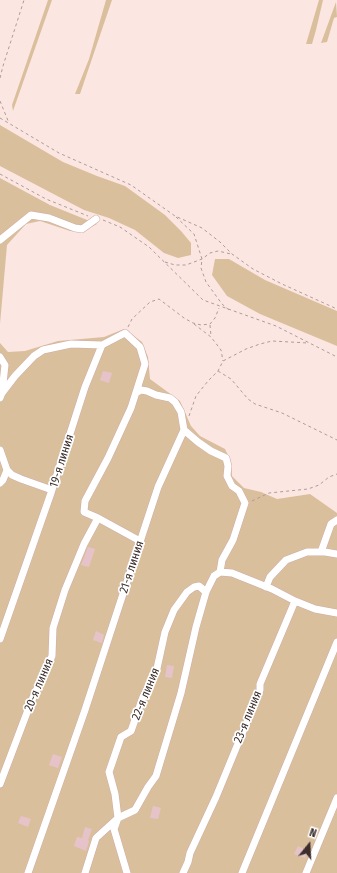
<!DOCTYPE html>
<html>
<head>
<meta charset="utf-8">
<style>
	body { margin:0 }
	#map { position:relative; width:337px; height:873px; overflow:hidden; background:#fce6e2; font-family:"Fira Sans Condensed",sans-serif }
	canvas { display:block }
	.north { position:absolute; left:289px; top:825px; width:40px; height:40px; -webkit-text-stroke:3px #fff; paint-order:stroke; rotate:18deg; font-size:11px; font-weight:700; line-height:16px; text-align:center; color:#3b2d2b }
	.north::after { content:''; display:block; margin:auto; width:14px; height:18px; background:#3b2d2b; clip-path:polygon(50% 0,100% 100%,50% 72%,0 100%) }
</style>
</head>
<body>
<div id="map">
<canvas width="337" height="873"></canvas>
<div class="north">N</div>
</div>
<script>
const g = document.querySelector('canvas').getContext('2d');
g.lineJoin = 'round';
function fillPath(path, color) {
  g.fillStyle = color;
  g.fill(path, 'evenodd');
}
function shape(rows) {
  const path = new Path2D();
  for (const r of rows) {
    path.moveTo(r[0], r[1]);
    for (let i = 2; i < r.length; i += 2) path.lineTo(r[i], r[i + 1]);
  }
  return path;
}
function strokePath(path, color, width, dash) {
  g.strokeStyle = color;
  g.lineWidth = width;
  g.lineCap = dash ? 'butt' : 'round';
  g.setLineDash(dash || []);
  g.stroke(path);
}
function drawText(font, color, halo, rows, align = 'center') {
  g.font = font + ' "Fira Sans Condensed",sans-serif';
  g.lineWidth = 3.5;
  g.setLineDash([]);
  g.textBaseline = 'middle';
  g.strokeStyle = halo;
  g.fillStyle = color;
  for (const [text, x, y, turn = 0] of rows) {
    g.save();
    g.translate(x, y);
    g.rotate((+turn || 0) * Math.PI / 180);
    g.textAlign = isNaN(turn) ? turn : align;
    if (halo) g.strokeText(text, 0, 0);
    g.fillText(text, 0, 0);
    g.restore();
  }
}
const green = shape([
	[48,0,52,0,13,111,12,105],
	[106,0,112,0,80,94,75,94,89,59],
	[319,0,323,0,316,30,312,44,306,44],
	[336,2,337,17,334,18,327,42,321,43],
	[0,125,63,162,97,176,125,186,165,215,181,231,191,243,191,255,178,258,164,253,135,230,109,218,84,210,0,166],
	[0,178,50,205,97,224,82,232,70,231,40,221,26,224,7,245,0,324],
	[215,259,229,259,265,280,337,311,337,346,260,314,227,296,212,275],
	[124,329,142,342,148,357,150,379,180,401,191,426,200,436,225,449,231,461,232,476,244,488,261,492,277,499,310,494,337,513,337,873,0,873,0,343,8,352,25,351,58,341,104,337]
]);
const building = shape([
	[103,371,112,373,109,383,100,380],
	[88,547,95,549,89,567,81,565],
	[96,631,104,635,102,643,93,640],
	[167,665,174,666,172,678,165,677],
	[53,754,62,757,58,768,49,765],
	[153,806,161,808,158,819,150,818],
	[21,816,31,819,28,827,18,823],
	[85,827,92,829,88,840,89,841,86,851,74,846,77,837,82,838],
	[298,846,308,851,305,858,294,854]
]);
const path = shape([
	[0,78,3,66,24,0],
	[0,101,9,123],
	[0,118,59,153,131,185,175,216,202,228,220,242,232,254,253,269,282,284,337,309],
	[0,174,46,199,88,216],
	[176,217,194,234,202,259,201,268,206,282,222,304,229,310],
	[103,220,120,227,149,247,203,300,276,326,337,357],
	[165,262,175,265,186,265,202,259,210,253,218,251,231,254],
	[194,324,211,337,221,350,223,361],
	[210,325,211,336],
	[128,327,132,319,150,302,159,299,184,318,193,323,201,325,210,324,215,318,219,308],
	[218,371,231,379,248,399,255,404,282,413,337,440],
	[189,416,196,396,208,381,218,371,223,361,246,349,260,344,272,341,308,343],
	[252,501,269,493,308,489,319,485,329,477,337,474]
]);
const minor = shape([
	[0,240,31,215,49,218,75,228,82,229,96,219],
	[0,357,5,365,2,392],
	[137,392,141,390,147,391,156,395,170,398,175,402,181,412,184,430],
	[0,398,2,393,15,376,34,356,43,350,71,344,102,345],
	[0,450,7,470],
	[0,483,3,480,7,470,12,475,21,479,52,490],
	[321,552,331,524,337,520],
	[266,587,270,577,286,560,307,552,325,552,337,554],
	[0,639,51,493,85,387,102,345,125,333,140,347,145,364,131,408,108,458,85,501,84,512,98,518,140,541],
	[0,784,31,702,52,656,53,628,65,590,84,544,98,518],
	[28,873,85,710,158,487,184,430,198,442,211,451,226,458,228,466,227,476,232,486,239,491,245,503,233,540,222,560,220,572],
	[85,873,96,838,118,818,135,810,148,787,156,776,181,693,196,627,206,592,214,576,220,572,232,573,272,589,295,601],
	[127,873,114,829,118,818,115,794,109,772,121,737,131,731,143,697,156,673,165,632,174,610,187,592,194,587,199,586,206,592],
	[183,873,188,862,190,853,216,797,260,690,260,684,295,601,315,609,337,613],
	[242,873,337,642],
	[306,873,337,798]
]);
const streetNames = [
	["19-я линия",62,461,-72],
	["21-я линия",132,567,-72],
	["20-я линия",39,685,-67],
	["22-я линия",146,694,-68],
	["23-я линия",248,717,-68]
];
fillPath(green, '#dabf9c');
fillPath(building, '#e6c3c9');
strokePath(minor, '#cfada7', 8);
strokePath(path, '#ae9b98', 1, [3, 3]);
strokePath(minor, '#fff', 7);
drawText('12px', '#3b2d2b', '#fff', streetNames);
</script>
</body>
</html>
